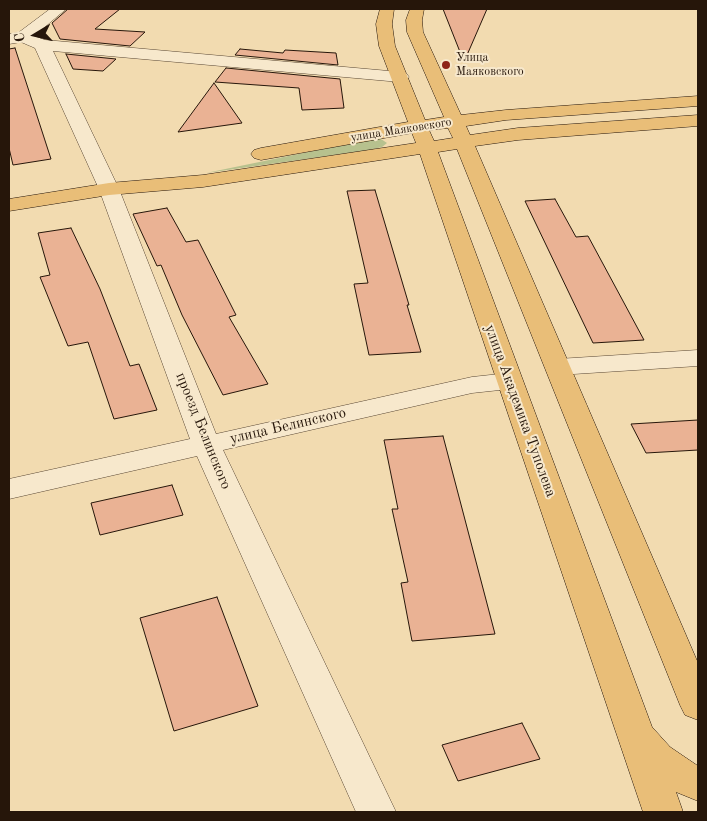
<!DOCTYPE html>
<html>
<head>
<meta charset="utf-8">
<style>
	body { margin:0 }
	#map { position:relative; width:707px; height:821px; overflow:hidden; background:#f2dbb0; font-family:"Old Standard TT",serif }
	canvas { display:block }
	.frame { position:absolute; inset:0; border:10px solid #26160a; pointer-events:none }
	.north { position:absolute; left:10px; top:10px; width:50px; height:50px; -webkit-text-stroke:4px #f7e8cc; paint-order:stroke; rotate:261deg; font-size:14px; font-weight:700; line-height:20px; text-align:center; color:#26160a }
	.north::after { content:''; display:block; margin:auto; width:18px; height:22px; background:#26160a; clip-path:polygon(50% 0,100% 100%,50% 72%,0 100%) }
</style>
</head>
<body>
<div id="map">
<canvas width="707" height="821"></canvas>
<div class="frame"></div>
<div class="north">С</div>
</div>
<script>
const g = document.querySelector('canvas').getContext('2d');
g.lineJoin = 'round';
function fillPath(path, color) {
  g.fillStyle = color;
  g.fill(path, 'evenodd');
}
function shape(rows) {
  const path = new Path2D();
  for (const r of rows) {
    path.moveTo(r[0], r[1]);
    for (let i = 2; i < r.length; i += 2) path.lineTo(r[i], r[i + 1]);
  }
  return path;
}
function strokePath(path, color, width, dash) {
  g.strokeStyle = color;
  g.lineWidth = width;
  g.lineCap = dash ? 'butt' : 'round';
  g.setLineDash(dash || []);
  g.stroke(path);
}
function drawText(font, color, halo, rows, align = 'center') {
  g.font = font + ' "Old Standard TT",serif';
  g.lineWidth = 4;
  g.setLineDash([]);
  g.textBaseline = 'middle';
  g.strokeStyle = halo;
  g.fillStyle = color;
  for (const [text, x, y, turn = 0] of rows) {
    g.save();
    g.translate(x, y);
    g.rotate((+turn || 0) * Math.PI / 180);
    g.textAlign = isNaN(turn) ? turn : align;
    if (halo) g.strokeText(text, 0, 0);
    g.fillText(text, 0, 0);
    g.restore();
  }
}
const green = shape([
	[371,139,381,139,387,143,382,147,370,150,206,173]
]);
const building = shape([
	[68,9,120,9,95,29,145,32,130,46,60,39,52,23,68,9],
	[443,9,487,9,464,62,443,9],
	[15,48,51,159,13,165,9,148,9,49,15,48],
	[240,49,283,53,285,50,336,53,338,65,235,55,240,49],
	[66,54,116,59,103,71,73,69,66,54],
	[226,68,340,79,344,108,302,110,299,88,215,82,226,68],
	[214,83,242,123,178,132,214,83],
	[375,190,409,305,407,305,421,352,369,355,354,284,368,283,347,191,375,190],
	[555,199,576,237,588,236,644,340,593,343,525,201,555,199],
	[167,208,186,242,198,240,236,315,229,317,268,384,223,395,182,315,161,265,157,266,133,214,167,208],
	[71,228,100,289,130,366,139,364,157,410,114,419,88,342,68,346,40,277,50,275,38,233,71,228],
	[698,420,698,450,646,453,631,424,698,420],
	[443,436,495,634,412,641,401,583,408,582,392,509,398,509,384,440,443,436],
	[172,485,183,515,100,535,91,503,172,485],
	[217,597,258,706,174,731,140,618,217,597],
	[522,723,540,759,458,781,442,745,522,723]
]);
const minor = shape([
	[50,9,66,9,34,36,45,40,400,72,406,73,409,77,406,81,400,82,53,51,119,189,216,434,472,377,509,373,518,375,522,381,518,387,509,389,472,393,223,450,396,812,356,812,197,456,9,499,9,479,190,439,99,189,35,48,21,42,9,44,9,34,18,33,50,9],
	[698,350,698,366,558,375,549,373,545,367,549,361,558,359,698,350]
]);
const primary = shape([
	[380,9,394,9,392,24,395,46,425,120,444,117,407,32,406,20,410,9,424,9,422,20,423,32,461,115,506,110,698,96,698,106,506,120,466,126,470,135,518,128,698,115,698,126,518,140,475,146,698,663,698,720,685,715,680,705,457,149,438,152,652,727,670,747,698,766,698,801,676,792,683,812,643,812,420,154,203,187,109,195,9,211,9,199,109,183,203,175,416,143,412,133,261,160,254,158,251,154,254,150,261,148,408,122,379,46,376,24,380,9],
	[448,128,453,138,434,141,429,130,448,128]
]);
const markers = [
	[446,65,5,"#8f2418"]
];
const farPoinames = [
	["Улица",456,58],
	["Маяковского",456,72]
];
const farStreetnames = [
	["улица Маяковского",401,130,-9]
];
const streetNames = [
	["улица Академика Туполева",520,411,70],
	["улица Белинского",288,426,-13],
	["проезд Белинского",203,431,68]
];
fillPath(green, '#b7c18e');
fillPath(building, '#eab294');
strokePath(building, '#26160a', 1);
strokePath(minor, '#594734', 1);
strokePath(primary, '#26160a', 1);
fillPath(minor, '#f7e8cc');
fillPath(primary, '#e9be78');
for (const [x, y, r, color] of markers) {
  const dot = new Path2D();
  dot.arc(x, y, r, 0, 2 * Math.PI);
  g.fillStyle = color;
  g.fill(dot);
  strokePath(dot, '#f7e8cc', 2);
}
drawText('12px', '#26160a', '#f7e8cc', farPoinames, 'left');
drawText('12px', '#26160a', '#f7e8cc', farStreetnames);
drawText('15px', '#26160a', '#f7e8cc', streetNames);
</script>
</body>
</html>
